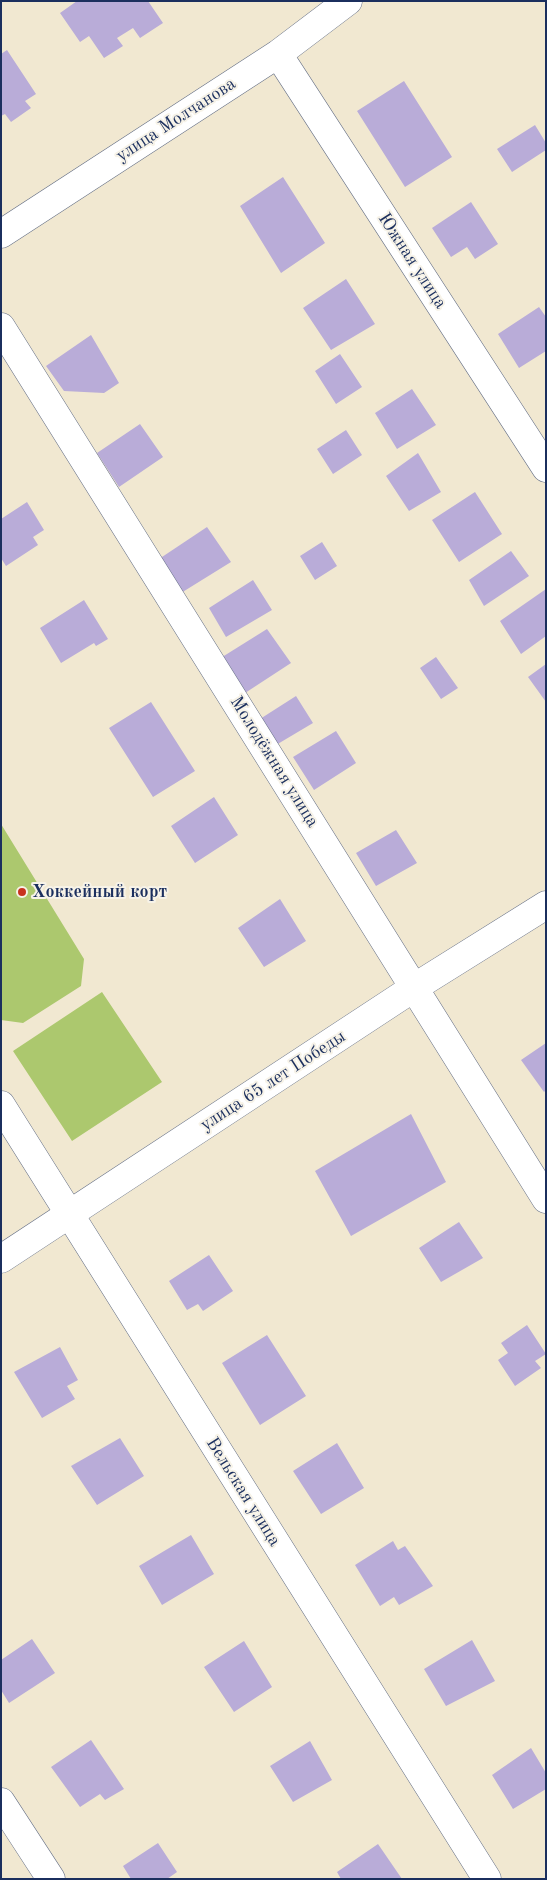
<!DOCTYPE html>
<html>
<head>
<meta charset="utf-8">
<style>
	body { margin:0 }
	#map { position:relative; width:547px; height:1880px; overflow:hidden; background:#f1e8d1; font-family:"Old Standard TT",serif }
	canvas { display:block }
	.frame { position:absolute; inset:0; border:2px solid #1b2f5e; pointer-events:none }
</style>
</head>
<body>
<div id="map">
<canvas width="547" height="1880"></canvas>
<div class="frame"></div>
</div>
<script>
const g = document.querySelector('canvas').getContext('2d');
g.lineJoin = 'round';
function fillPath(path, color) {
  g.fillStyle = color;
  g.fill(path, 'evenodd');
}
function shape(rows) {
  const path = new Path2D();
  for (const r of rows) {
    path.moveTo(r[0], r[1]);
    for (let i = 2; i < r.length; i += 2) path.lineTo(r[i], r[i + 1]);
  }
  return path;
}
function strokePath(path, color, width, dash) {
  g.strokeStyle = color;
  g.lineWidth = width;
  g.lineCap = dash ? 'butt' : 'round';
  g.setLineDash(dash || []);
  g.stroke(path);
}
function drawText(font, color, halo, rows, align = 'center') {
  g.font = font + ' "Old Standard TT",serif';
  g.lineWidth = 4;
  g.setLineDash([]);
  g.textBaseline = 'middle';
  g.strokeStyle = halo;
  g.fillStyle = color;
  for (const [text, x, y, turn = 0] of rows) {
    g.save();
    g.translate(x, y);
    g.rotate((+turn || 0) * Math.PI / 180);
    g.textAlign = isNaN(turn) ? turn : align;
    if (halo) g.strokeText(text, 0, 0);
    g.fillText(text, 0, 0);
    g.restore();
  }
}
const green = shape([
	[1,824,84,959,81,986,23,1023,1,1020],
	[102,992,162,1082,72,1141,13,1051]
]);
const building = shape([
	[77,1,148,1,163,23,140,38,133,28,117,38,123,46,104,58,89,36,80,42,60,13],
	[7,50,36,94,25,101,31,108,11,122,5,114,1,116,1,54],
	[404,81,452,157,405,187,357,111],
	[535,125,546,143,546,150,512,172,497,149],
	[283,177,325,243,281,273,240,206],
	[471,202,498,244,475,259,467,247,451,257,432,228],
	[346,279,375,324,331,350,303,308],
	[539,307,546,317,546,351,519,368,498,334],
	[91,335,119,383,104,393,64,391,46,366],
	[340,354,362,387,336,404,315,371],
	[412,389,436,425,397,449,375,413],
	[140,424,163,457,119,487,97,453],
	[346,430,362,455,333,474,317,449],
	[418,453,441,492,409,511,386,476],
	[475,492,502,534,459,562,432,520],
	[27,502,44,530,33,537,38,545,6,566,1,558,1,519],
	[207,527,231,562,181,593,159,559],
	[322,542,337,566,315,580,300,556],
	[511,551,529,576,484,606,469,580],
	[253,580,272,610,226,637,209,608],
	[546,589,546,636,521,654,500,621],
	[84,600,108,639,96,646,94,643,61,663,40,628],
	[267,629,291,663,242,695,219,659],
	[436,657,458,688,441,699,420,668],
	[546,664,546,702,528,677],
	[296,696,313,723,276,745,260,719],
	[151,702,195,771,153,797,109,728],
	[336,731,356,763,314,790,293,757],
	[214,797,238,835,195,863,171,826],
	[396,830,417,863,376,886,356,853],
	[280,899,306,941,264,967,238,928],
	[546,1043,546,1090,544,1092,521,1060],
	[411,1114,446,1182,351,1236,315,1171],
	[459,1222,483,1258,441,1282,419,1248],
	[209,1255,233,1291,203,1311,198,1304,187,1310,169,1281],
	[527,1325,546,1354,535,1361,541,1368,515,1386,498,1360,508,1353,501,1343],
	[267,1335,306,1396,260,1425,222,1363],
	[60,1347,78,1380,67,1386,75,1399,42,1418,14,1372],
	[120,1438,144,1476,97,1505,71,1466],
	[337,1443,364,1488,321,1514,293,1471],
	[191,1535,214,1574,162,1605,139,1566],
	[393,1541,398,1550,405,1546,433,1586,399,1605,394,1597,380,1606,355,1565],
	[32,1639,55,1673,9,1703,1,1690,1,1660],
	[472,1640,495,1681,446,1706,424,1669],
	[244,1641,272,1687,234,1712,204,1667],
	[91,1740,124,1789,105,1800,100,1794,80,1807,51,1767],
	[310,1741,332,1780,293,1802,270,1766],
	[531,1748,546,1773,546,1789,513,1809,492,1775],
	[158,1843,177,1872,167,1879,131,1879,123,1866],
	[378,1844,402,1879,341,1879,337,1872]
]);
const minor = shape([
	[278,54,546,468],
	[1,234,278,54,348,1],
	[1,327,546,1199],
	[1,1105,487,1879],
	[1,1259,415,987,546,905],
	[1,1802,51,1879]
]);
const markers = [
	[22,892,5,"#c8321e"]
];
const streetNames = [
	["улица Молчанова",176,120,-33],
	["Южная улица",412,261,57],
	["Молодёжная улица",274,762,58],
	["улица 65 лет Победы",273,1081,-33],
	["Вельская улица",243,1492,58]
];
const poiNames = [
	["Хоккейный корт",32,892]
];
fillPath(green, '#acc86e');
fillPath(building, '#b9acd8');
strokePath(minor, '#667086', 29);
strokePath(minor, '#fff', 28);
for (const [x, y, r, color] of markers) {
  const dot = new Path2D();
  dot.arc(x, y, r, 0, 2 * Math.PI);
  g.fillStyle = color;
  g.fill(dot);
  strokePath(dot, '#f7f3e8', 2);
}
drawText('18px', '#1b2f5e', '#f7f3e8', streetNames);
drawText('bold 18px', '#1b2f5e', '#f7f3e8', poiNames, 'left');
</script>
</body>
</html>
